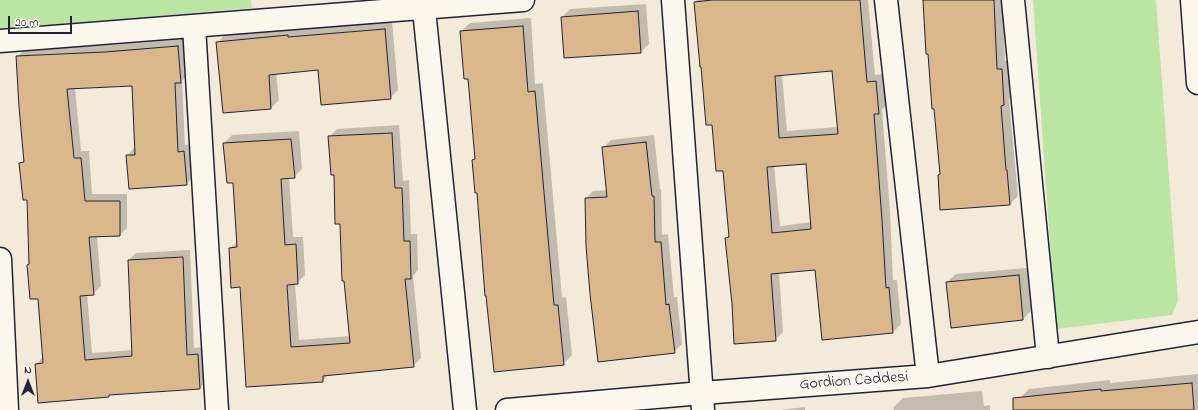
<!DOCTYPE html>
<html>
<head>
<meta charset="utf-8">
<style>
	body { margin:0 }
	#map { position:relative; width:1198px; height:410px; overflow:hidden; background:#f4ead9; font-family:"Indie Flower",sans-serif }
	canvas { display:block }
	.north { position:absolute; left:8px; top:362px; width:40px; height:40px; -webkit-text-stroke:3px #fbf7ec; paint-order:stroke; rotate:0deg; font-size:11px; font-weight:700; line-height:16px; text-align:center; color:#22223b }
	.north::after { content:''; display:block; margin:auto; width:14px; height:18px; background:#22223b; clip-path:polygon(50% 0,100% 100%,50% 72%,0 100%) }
	.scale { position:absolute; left:8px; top:16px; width:64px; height:18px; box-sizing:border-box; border:2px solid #22223b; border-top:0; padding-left:5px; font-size:12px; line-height:14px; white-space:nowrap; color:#22223b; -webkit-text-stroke:3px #fbf7ec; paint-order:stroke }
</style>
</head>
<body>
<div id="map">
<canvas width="1198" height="410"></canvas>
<div class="north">N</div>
<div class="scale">20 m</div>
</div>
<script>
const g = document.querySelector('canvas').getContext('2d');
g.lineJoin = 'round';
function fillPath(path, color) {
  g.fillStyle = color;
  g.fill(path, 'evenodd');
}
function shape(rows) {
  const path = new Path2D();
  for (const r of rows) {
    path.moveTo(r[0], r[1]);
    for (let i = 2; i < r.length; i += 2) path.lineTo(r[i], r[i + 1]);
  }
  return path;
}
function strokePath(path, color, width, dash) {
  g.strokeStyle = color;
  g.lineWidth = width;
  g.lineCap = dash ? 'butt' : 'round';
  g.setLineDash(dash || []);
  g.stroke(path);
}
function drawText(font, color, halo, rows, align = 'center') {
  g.font = font + ' "Indie Flower",sans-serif';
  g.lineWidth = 3;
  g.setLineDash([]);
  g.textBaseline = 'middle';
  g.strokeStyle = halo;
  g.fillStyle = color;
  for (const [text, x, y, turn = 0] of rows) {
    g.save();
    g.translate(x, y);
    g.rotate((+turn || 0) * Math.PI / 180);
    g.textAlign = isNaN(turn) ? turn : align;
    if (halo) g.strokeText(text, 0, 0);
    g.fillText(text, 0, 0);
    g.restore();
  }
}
const green = shape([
	[0,0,251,0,252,8,0,30],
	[1033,0,1156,0,1178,301,1172,315,1056,329]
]);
const shadow = shape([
	[697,0,868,0,875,75,883,74,886,105,882,110,890,211,893,280,897,280,901,324,893,332,823,339,816,269,779,272,783,332,775,340,733,304,726,238,730,235,724,170,713,123,695,2],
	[833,70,838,127,787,131,782,75],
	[807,163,812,222,780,226,774,166],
	[924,0,1002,0,1005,61,1010,61,1012,96,1009,99,1018,196,1010,204,939,175,941,173],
	[646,4,649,44,641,52,562,17,570,9],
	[531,18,535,84,543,83,562,298,566,297,572,355,563,364,478,192,473,160,475,158,469,78,461,31,470,23],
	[392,21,398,90,390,98,319,69,276,73,279,100,271,108,223,112,217,43,225,35,295,28,295,30],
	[185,39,188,74,182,81,185,145,191,144,194,176,186,184,127,156,134,148,136,148,133,85,75,88,81,151,89,151,92,194,127,194,127,228,120,235,97,236,101,286,93,294,87,294,92,353,133,350,129,260,136,253,190,250,194,348,205,347,207,381,200,388,110,394,109,396,36,365,43,357,38,297,30,263,28,199,21,163,25,159,17,57,25,49,113,45],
	[399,125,403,181,409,180,411,234,417,234,418,270,413,276,421,358,413,366,329,374,322,381,247,386,241,286,230,248,238,241,234,182,224,143,232,135,299,131,302,169,294,177,289,177,293,237,303,237,305,275,297,283,295,283,299,340,350,336,341,223,329,137,337,129],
	[654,135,660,189,661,189,662,235,668,234,674,297,677,297,682,344,674,352,586,198,593,191,608,190,603,148,611,140],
	[1027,268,1031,311,1023,319,947,282,956,274],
	[1198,374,1198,410,1018,410,1020,398,1029,389,1110,380,1110,383],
	[982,391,984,406,990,405,990,410,894,410,893,408,903,398],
	[805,407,805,410,781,410]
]);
const building = shape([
	[712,0,860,0,867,82,876,81,879,114,874,114,882,220,886,288,889,287,893,333,822,340,815,270,771,274,776,341,734,344,732,304,725,238,729,237,723,171,716,171,712,125,706,125,701,67,700,67,694,2,712,0],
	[832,71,838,134,779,138,775,76,832,71],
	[806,164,811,229,772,233,767,167,806,164],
	[923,0,994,0,997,69,1002,69,1004,105,1001,106,1006,170,1007,170,1010,205,940,210,938,175,940,174,934,109,932,109,928,54,926,54,923,0],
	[638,11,641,53,564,58,561,17,638,11],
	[523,26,528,92,535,91,554,305,558,305,564,365,494,372,486,296,485,296,477,193,475,193,472,160,475,159,468,79,464,79,460,31,523,26],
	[385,29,391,99,321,105,318,70,269,75,271,109,223,113,216,42,288,35,288,37,385,29],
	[178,46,181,83,175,83,178,152,184,151,187,185,129,189,126,155,135,155,132,86,67,89,74,158,81,158,85,201,120,201,120,236,89,237,94,295,80,296,85,360,132,356,128,260,183,257,187,355,198,354,200,389,109,395,109,397,38,403,35,364,43,363,38,299,30,299,27,265,29,264,27,200,23,200,19,163,24,162,19,107,16,56,105,52,178,46],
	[392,133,395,188,402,188,404,241,410,241,411,279,405,279,414,367,323,376,323,382,246,387,240,287,231,288,229,248,237,247,233,183,227,183,223,143,291,139,295,178,281,179,285,245,296,244,298,284,287,285,291,347,350,343,344,281,342,281,340,224,335,224,334,175,331,175,328,136,392,133],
	[646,142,652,196,654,196,655,242,661,242,666,305,669,304,675,353,598,362,590,294,586,246,585,198,607,197,602,147,646,142],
	[1019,275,1023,320,951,328,946,282,1019,275],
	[1192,383,1194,410,1013,410,1013,398,1101,389,1101,391,1192,383]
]);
const minor = shape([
	[423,0,465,410],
	[673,0,703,410],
	[886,0,928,376],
	[1013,0,1048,357],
	[1192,0,1198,83],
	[194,26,217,410],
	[0,41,523,0],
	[0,259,7,410],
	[507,410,702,393,928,376,1198,332]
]);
const streetNames = [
	["Gordion Caddesi",854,382,-4]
];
fillPath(green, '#bae5a2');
fillPath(shadow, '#0003');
fillPath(building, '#dab88c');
strokePath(building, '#22223b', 1);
strokePath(minor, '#22223b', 25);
strokePath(minor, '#fbf7ec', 22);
drawText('16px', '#22223b', '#fbf7ec', streetNames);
</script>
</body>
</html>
